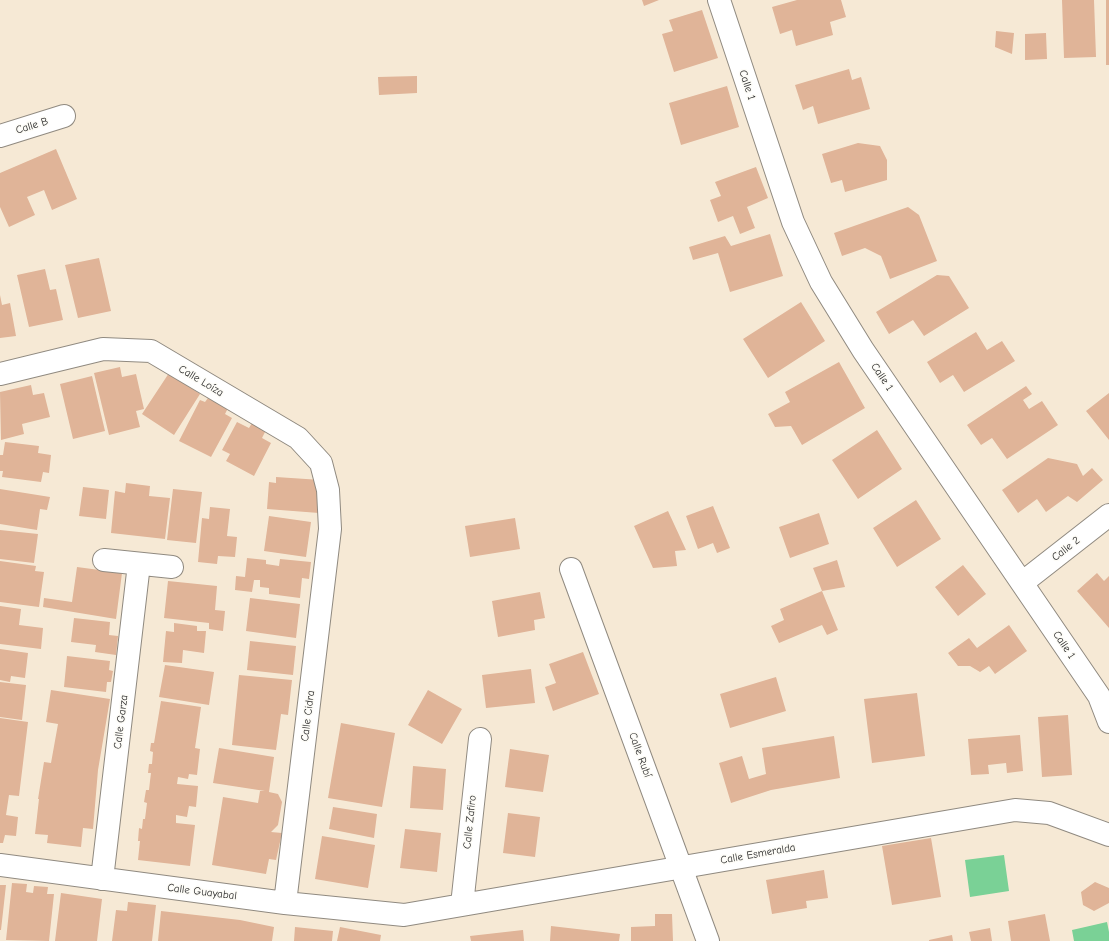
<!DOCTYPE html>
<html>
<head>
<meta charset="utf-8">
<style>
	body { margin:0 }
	canvas { display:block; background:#f6e9d5 }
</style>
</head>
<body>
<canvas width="1109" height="941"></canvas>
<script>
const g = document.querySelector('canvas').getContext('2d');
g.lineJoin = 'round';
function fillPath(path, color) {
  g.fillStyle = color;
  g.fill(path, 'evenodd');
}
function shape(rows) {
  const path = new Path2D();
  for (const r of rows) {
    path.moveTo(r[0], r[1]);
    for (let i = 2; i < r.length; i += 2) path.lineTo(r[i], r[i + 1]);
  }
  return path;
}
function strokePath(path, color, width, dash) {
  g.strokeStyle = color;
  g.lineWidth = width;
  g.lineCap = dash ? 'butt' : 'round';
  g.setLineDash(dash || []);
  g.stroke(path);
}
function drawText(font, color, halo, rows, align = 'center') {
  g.font = font + ' "Comic Neue",sans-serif';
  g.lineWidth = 3;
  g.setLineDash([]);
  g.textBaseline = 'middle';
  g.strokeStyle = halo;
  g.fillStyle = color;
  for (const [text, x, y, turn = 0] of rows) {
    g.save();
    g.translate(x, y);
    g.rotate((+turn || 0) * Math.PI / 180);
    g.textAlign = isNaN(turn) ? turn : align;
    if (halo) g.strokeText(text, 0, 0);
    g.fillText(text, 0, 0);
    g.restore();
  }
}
const green = shape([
	[1004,855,1009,891,970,897,965,860],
	[1107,922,1109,932,1109,941,1074,941,1072,930]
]);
const building = shape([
	[642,0,659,0,644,6],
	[797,0,841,0,846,17,830,22,833,35,796,46,792,30,780,34,772,7],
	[1062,0,1094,0,1096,57,1064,58],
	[1106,0,1109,0,1109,65,1106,65],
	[702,10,718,58,674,72,662,34,673,31,669,20],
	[996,31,1014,33,1012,54,995,47],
	[1046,33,1047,59,1025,60,1025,34],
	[849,69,852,80,861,77,870,109,818,124,813,106,803,110,795,85],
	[417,76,417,93,379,95,378,77],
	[727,86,739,127,681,145,669,103],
	[858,143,880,146,887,160,887,180,845,192,842,180,831,183,822,154],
	[56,149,77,199,52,210,44,190,27,197,35,215,9,227,0,207,0,173],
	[756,167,768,198,747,207,755,228,740,234,733,216,718,222,710,200,721,196,715,182],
	[908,207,919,215,937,261,890,279,881,256,865,248,842,256,834,233],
	[770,234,783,276,730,292,718,253,693,260,689,247,725,236,731,246],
	[99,258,111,311,78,318,65,265],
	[45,269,50,290,56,289,63,320,29,327,17,275],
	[937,275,949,276,969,308,924,336,913,320,889,334,876,312],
	[0,295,2,305,10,303,16,336,0,338],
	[801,302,825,341,768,378,743,339],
	[976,332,987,350,1002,341,1015,361,964,392,953,375,940,383,927,362],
	[839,362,865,408,802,445,791,426,775,427,768,414,790,402,785,392],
	[120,367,122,377,136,374,144,409,136,411,140,427,109,435,94,373],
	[169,373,200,394,174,435,142,414],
	[92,376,105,431,73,439,60,384],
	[31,385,33,395,44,393,50,417,22,424,24,434,1,440,0,392],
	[1026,386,1032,394,1023,400,1029,409,1042,401,1058,425,1007,459,992,438,981,445,967,425],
	[1109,393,1109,440,1086,411],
	[208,398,228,408,225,414,232,418,211,457,179,441,200,400,205,402],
	[237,422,249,428,252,423,266,430,262,438,271,443,254,476,226,461,230,454,222,450],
	[877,430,902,469,858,499,832,460],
	[5,442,39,446,38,453,51,455,49,473,43,472,41,482,2,477,3,471,0,471,0,455,3,455],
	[1048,458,1077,464,1083,476,1092,468,1103,480,1077,502,1068,496,1046,512,1037,499,1018,513,1002,490],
	[276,477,321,480,319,513,267,509,269,482,276,483],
	[126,483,150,486,149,496,170,498,165,539,111,533,115,491,125,493],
	[83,487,109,490,106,519,79,516],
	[0,489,50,497,47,510,40,509,37,530,0,524],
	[173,489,202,492,196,543,167,540],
	[916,500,941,539,897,567,873,528],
	[713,506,730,548,717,553,713,543,698,549,686,516],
	[210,507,230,509,227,536,237,537,235,557,218,556,217,564,198,562,202,518,209,519],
	[668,511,686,550,675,551,677,566,653,568,634,526],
	[819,513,829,544,790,558,779,527],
	[269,516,311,522,306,557,264,551],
	[515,518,520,549,470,557,465,526],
	[0,530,38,534,34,563,0,559],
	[247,558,266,560,266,564,279,566,280,559,311,562,309,579,302,578,300,598,269,594,269,588,260,587,260,580,254,580,252,592,235,590,236,576,245,577],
	[837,560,845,587,822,591,813,568],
	[0,561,36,566,35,571,44,572,39,607,0,602],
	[963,565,986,594,958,616,935,587],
	[77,567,122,573,116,619,43,607,44,598,72,602],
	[1097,573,1104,581,1109,576,1109,628,1077,591],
	[168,581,217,586,215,610,225,611,223,631,209,629,209,623,164,618],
	[822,591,838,630,827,635,822,625,779,643,771,626,784,620,780,609],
	[540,592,545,618,534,620,535,630,498,637,492,601],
	[250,598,300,604,296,638,246,631],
	[0,606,21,609,19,625,43,628,41,649,0,644],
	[74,618,110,622,109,635,118,636,116,655,95,652,96,645,71,642],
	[174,623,197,626,197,631,206,631,204,653,183,650,182,663,163,662,166,631,174,632],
	[1009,625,1027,651,995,674,989,666,980,672,970,666,958,666,948,653,969,638,977,648],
	[250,641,296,646,293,675,247,670],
	[0,649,28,653,25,678,11,676,10,682,0,680],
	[583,652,599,694,553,711,545,687,556,683,549,664],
	[67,656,110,661,109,670,113,671,111,682,107,682,106,692,64,687],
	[165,665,214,672,209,705,159,697],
	[531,669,535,703,486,708,482,675],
	[239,675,292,680,288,715,281,714,276,750,232,745],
	[776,677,786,711,730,728,720,694],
	[0,682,26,685,22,720,0,717],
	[51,690,110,699,98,770,93,829,83,828,81,847,47,843,48,835,35,834,39,799,38,799,44,762,51,763,58,724,46,722],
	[428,690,462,709,442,744,408,725],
	[917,693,925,756,872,763,864,699],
	[161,701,201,707,195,748,200,749,197,775,189,774,188,779,178,777,177,784,198,786,196,807,189,806,187,817,176,815,176,823,195,825,190,866,138,860,140,841,138,841,139,828,142,829,143,819,145,819,147,803,144,802,146,790,149,790,150,781,151,773,148,773,149,764,152,764,153,752,150,751,151,743,154,743],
	[1068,715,1072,775,1042,777,1038,717],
	[0,718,28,722,19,796,9,795,6,815,18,817,16,836,5,835,3,843,0,843],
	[341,723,395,733,382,807,328,798],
	[1020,735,1023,771,1007,773,1006,763,988,765,989,774,971,775,968,739],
	[834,736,840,778,771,790,731,803,719,763,742,756,749,779,766,774,762,748],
	[219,748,274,757,269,792,278,794,282,802,278,825,271,832,282,833,276,860,269,859,266,874,212,865,223,797,258,803,260,791,265,791,213,783],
	[510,749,549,755,543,792,505,787],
	[413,766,446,769,443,810,410,808],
	[333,807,377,814,374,838,329,829],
	[508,813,540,817,535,857,503,853],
	[405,829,441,833,437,872,400,868],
	[322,836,375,845,368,888,315,879],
	[931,838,941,897,892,905,882,846],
	[824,870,828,898,806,901,807,908,772,914,766,880],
	[1095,882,1109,888,1109,903,1094,911,1083,905,1081,892],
	[12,883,27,884,26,892,33,893,34,886,48,887,47,894,54,894,49,941,6,940],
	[0,885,6,885,1,930,0,930],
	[61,893,102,899,97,941,55,941],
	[128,902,156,905,152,941,112,941,116,910,127,911],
	[161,911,240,920,274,927,272,941,158,941],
	[655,914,672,914,673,941,631,941,631,927,655,926],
	[1045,914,1050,941,1011,941,1008,921],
	[551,926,620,934,619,941,550,941],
	[295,927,333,931,332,941,294,941],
	[340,927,381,935,380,941,337,941],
	[990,928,992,941,971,941,969,932],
	[523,930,524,941,471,941,470,936],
	[952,935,953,941,929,941,929,940]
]);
const minor = shape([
	[719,0,793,222,821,282,863,350,1099,696,1109,722],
	[0,136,64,116],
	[0,374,103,349,151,351,298,438,321,463,328,490,330,529,285,903],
	[104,560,172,567],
	[571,569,708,941],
	[1022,583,1109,515],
	[0,865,285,903,404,915,1015,810,1049,813,1109,835],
	[102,879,139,564],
	[462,905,480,739]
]);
const streetNames = [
	["Calle 1",747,85,72],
	["Calle B",32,126,-17],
	["Calle 1",882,377,56],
	["Calle Loíza",201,381,31],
	["Calle 2",1066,549,-38],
	["Calle 1",1064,645,56],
	["Calle Cidra",308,716,-83],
	["Calle Garza",121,722,-83],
	["Calle Rubí",640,755,70],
	["Calle Zafiro",470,822,-84],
	["Calle Esmeralda",758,854,-10],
	["Calle Guayabal",202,892,7]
];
fillPath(green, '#7ad196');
fillPath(building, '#e0b498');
strokePath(minor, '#908a80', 24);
strokePath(minor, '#fff', 22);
drawText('11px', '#2b2b2b', '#fdfcf7', streetNames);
</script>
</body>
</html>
